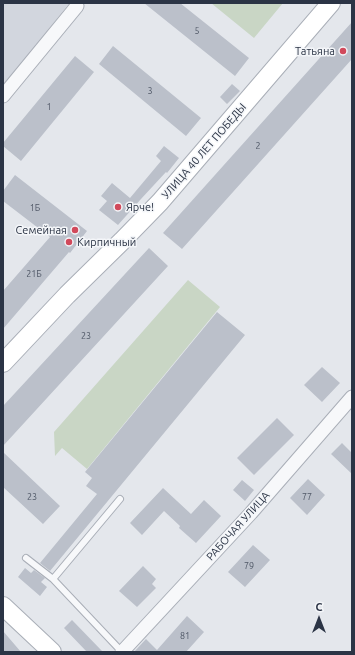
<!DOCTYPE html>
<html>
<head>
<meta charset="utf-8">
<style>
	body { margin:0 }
	#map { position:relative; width:355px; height:655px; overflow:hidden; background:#e4e7ec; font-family:Ubuntu,sans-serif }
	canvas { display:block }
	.frame { position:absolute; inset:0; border:4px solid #2b3445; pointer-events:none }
	.north { position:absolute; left:299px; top:599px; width:40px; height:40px; -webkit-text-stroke:3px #f4f6f9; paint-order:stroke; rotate:0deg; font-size:11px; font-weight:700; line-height:16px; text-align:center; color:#2b3445 }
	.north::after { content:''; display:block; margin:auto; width:14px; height:18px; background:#2b3445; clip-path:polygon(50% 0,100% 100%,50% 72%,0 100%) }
</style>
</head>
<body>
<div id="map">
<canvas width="355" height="655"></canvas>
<div class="frame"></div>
<div class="north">С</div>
</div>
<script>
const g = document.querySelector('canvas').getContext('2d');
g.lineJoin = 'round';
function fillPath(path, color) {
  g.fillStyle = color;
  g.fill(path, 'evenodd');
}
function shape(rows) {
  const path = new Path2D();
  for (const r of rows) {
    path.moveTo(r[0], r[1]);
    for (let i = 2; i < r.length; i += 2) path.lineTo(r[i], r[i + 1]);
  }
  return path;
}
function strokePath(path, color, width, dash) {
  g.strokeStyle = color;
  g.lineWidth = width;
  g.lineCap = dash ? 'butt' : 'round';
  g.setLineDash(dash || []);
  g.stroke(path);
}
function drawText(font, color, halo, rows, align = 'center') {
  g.font = font + ' Ubuntu,sans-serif';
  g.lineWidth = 3;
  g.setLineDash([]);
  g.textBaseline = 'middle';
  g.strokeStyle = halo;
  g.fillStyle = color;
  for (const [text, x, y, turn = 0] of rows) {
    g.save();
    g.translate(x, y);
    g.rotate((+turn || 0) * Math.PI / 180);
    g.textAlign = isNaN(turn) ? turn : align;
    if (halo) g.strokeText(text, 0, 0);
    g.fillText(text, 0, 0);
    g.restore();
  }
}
const built = shape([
	[3,3,73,3,67,6,3,87]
]);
const green = shape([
	[211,3,283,3,254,38],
	[188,280,220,307,87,469,62,448,55,456,54,432]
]);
const building = shape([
	[144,3,180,3,249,58,235,76],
	[352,22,352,59,182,249,163,233],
	[113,46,201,118,186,136,99,64],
	[75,56,94,72,21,161,3,146,3,143],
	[232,84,240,91,227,104,220,97],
	[164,146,179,158,167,173,166,172,141,199,118,225,99,210,107,201,101,196,112,183,130,198,161,161,156,156],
	[15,175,87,231,70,253,69,252,3,329,3,291,50,237,3,201,3,191],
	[149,248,168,266,3,446,3,406],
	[217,312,245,335,50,571,40,563,97,494,86,486,92,478,85,472],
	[322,367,340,383,322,402,304,385],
	[277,418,294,435,254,475,237,458],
	[342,443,352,453,352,474,331,454],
	[3,452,60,506,43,524,3,487],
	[308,479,325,495,307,515,290,498],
	[242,480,254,490,245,501,233,490],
	[163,488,191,514,204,500,221,516,196,543,179,528,180,526,164,511,142,535,130,523],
	[253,545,270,560,245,587,228,572],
	[143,566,156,579,152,584,156,588,137,607,119,591],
	[25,568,31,573,34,570,45,578,41,582,47,587,40,596,18,577],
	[187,616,204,632,186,652,134,652,146,639,157,650],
	[72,620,103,652,87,652,64,628],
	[3,631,21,652,3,652]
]);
const lane = shape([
	[26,558,53,579,122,652],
	[53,579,120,499]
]);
const street = shape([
	[3,96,77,6],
	[122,652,251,513,352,397]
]);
const secondary = shape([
	[3,363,67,295,122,241,160,202,331,3],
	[3,606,52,652]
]);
const markers = [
	[343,51,4,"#d1495b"],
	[118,207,4,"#d1495b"],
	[75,230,4,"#d1495b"],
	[69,242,4,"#d1495b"]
];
const numberNames = [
	["5",197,31],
	["3",150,91],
	["1",49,107],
	["2",258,146],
	["1Б",35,208],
	["21Б",34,274],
	["23",86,336],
	["23",32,497],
	["77",307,497],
	["79",249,566],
	["81",185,636]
];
const poiNames = [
	["Татьяна",335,51],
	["Ярче!",126,207,"left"],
	["Семейная",67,230],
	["Кирпичный",77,242,"left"]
];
const streetNames = [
	["УЛИЦА 40 ЛЕТ ПОБЕДЫ",204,151,-49],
	["РАБОЧАЯ УЛИЦА",238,526,-48]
];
fillPath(built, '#d2d6de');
fillPath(green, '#c9d6c5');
fillPath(building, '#bbc0ca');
strokePath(lane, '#a9aeb7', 8);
strokePath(street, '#a9aeb7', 15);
strokePath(secondary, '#a9aeb7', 20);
strokePath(lane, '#f7f8fa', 6);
strokePath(street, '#f7f8fa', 13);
strokePath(secondary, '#fff', 18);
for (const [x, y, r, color] of markers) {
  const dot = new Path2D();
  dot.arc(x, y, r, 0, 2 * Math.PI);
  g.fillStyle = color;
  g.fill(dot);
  strokePath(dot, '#f4f6f9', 1.5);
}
drawText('9px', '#4f5766', null, numberNames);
drawText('11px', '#2b3445', '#f4f6f9', poiNames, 'right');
drawText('11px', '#2b3445', '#f4f6f9', streetNames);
</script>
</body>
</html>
